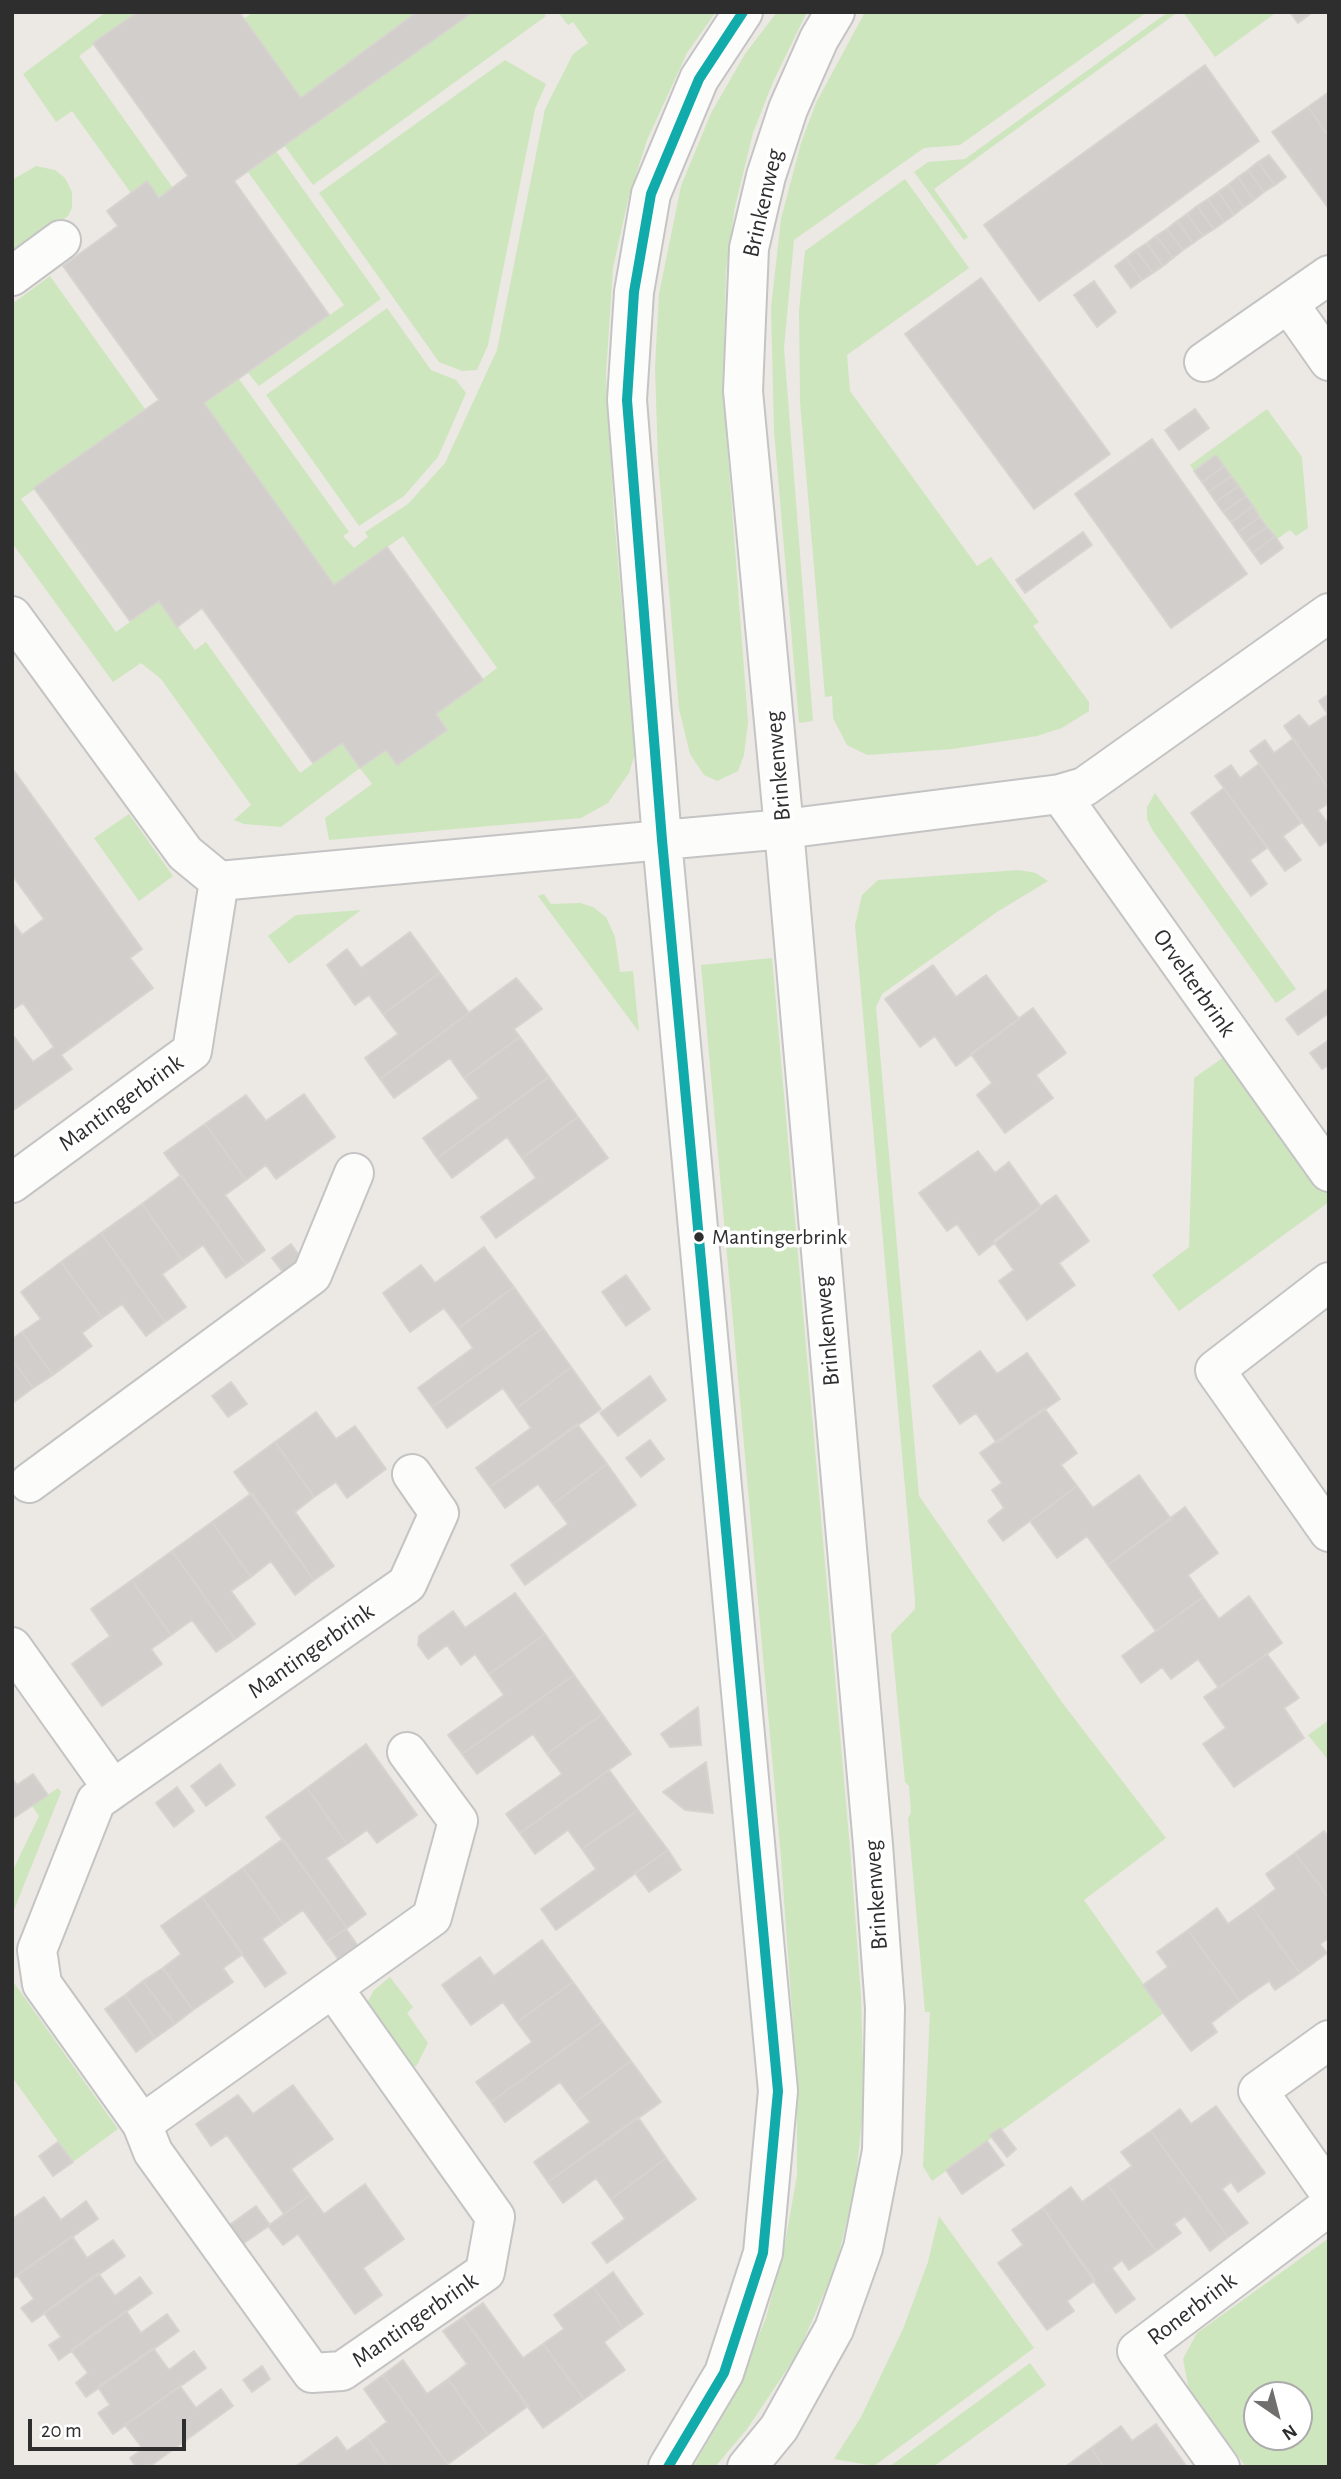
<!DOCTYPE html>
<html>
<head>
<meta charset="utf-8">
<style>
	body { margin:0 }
	#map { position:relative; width:1341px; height:2479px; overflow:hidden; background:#ece8e4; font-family:"Alegreya Sans",sans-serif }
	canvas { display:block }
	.frame { position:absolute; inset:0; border:14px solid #2e2e2e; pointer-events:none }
	.north { position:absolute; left:1243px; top:2381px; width:70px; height:70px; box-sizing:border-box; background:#fff; border:2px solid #ababab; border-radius:50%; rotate:145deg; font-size:19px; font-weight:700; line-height:28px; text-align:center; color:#2e2e2e }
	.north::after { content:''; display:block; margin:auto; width:24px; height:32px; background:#706f6e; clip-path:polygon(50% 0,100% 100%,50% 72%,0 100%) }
	.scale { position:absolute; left:28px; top:2419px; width:158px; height:32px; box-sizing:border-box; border:4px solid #2e2e2e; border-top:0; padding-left:9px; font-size:21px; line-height:24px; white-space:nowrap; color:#2e2e2e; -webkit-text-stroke:5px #fff; paint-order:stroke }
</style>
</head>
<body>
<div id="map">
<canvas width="1341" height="2479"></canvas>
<div class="frame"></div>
<div class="north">N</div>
<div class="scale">20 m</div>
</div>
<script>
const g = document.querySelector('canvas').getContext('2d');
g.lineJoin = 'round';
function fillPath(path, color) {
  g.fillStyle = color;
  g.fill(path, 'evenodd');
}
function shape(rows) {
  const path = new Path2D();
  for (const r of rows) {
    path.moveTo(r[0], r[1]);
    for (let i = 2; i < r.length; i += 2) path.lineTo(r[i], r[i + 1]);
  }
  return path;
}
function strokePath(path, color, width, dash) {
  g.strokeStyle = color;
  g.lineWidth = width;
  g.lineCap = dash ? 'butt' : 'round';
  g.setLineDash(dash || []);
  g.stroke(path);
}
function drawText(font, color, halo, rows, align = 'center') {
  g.font = font + ' "Alegreya Sans",sans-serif';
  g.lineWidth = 7;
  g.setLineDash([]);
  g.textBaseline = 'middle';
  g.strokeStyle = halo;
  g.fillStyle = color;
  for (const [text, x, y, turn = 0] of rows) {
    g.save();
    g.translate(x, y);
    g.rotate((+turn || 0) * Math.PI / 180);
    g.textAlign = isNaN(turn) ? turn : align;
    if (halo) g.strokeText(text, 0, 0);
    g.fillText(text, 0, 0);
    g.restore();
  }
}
const green = shape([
	[106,12,138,12,79,56,173,188,159,198,147,182,131,193,72,111,56,122,23,74],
	[253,12,417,12,301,98,244,19],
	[473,12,543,12,546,16,313,185,284,145],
	[558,12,716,12,687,53,647,140,628,200,613,268,606,374,614,516,635,754,629,773,608,803,581,818,329,840,325,818,372,784,360,768,281,827,244,824,234,820,251,805,161,679,141,663,113,682,12,543,12,304,50,276,145,409,21,499,116,632,159,601,195,650,206,642,300,773,342,743,386,750,446,729,436,714,497,668,403,536,334,585,204,403,239,379,349,532,343,536,354,548,368,537,365,532,408,504,445,463,497,350,545,109,573,54,588,43,573,22,568,25],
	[777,12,807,12,773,82,753,133,735,207,726,272,723,389,748,722,744,755,738,771,717,781,704,775,690,754,679,709,658,461,655,367,659,294,681,186,711,113,745,54],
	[865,12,1147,12,960,145,924,148,794,240,784,348,813,721,799,723,774,431,771,308,781,219,801,143,816,103],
	[1168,12,1178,12,934,189,968,237,964,240,914,172,928,162,965,159],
	[1183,12,1277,12,1215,57],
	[505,60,546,84,535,109,488,345,477,370,462,371,439,362,319,193],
	[276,151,381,299,259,386,248,373,344,305,248,172],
	[36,166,55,170,65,178,72,192,72,208,68,216,12,255,12,180],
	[905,179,969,268,847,355,850,391,977,566,991,557,1039,622,1033,626,1089,702,1089,711,1062,728,1037,736,953,749,867,755,847,745,833,718,832,696,825,697,800,402,799,311,805,251],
	[387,308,431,370,456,380,466,393,438,457,404,496,359,526,266,395],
	[1267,409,1302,457,1308,528,1296,536,1290,530,1277,539,1216,455,1194,471,1190,465],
	[1155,793,1296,989,1276,1003,1153,831,1147,819,1147,807],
	[129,814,173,876,139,901,94,838],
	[1019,870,1036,873,1048,881,997,912,882,994,876,1007,919,1496,1061,1701,1166,1838,1084,1900,1164,2013,932,2181,923,2166,930,2012,925,2012,908,1818,911,1813,909,1786,905,1782,891,1634,915,1609,915,1600,855,925,862,895,878,880],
	[544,894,551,904,580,903,593,907,606,917,615,937,620,972,633,971,639,1032,538,896],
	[361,910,289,964,268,936,296,915],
	[772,958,851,1860,861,1996,864,2100,855,2187,836,2266,798,2353,747,2429,715,2467,693,2467,733,2398,766,2318,784,2249,797,2175,797,2080,781,1858,701,965],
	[1227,1055,1329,1196,1329,1202,1179,1311,1152,1275,1189,1247,1194,1078],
	[1329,1720,1329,1761,1308,1735],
	[58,1788,61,1792,12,1915,12,1872,39,1816,32,1806],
	[390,1977,413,2007,407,2013,428,2043,417,2065,411,2069,367,2003,374,1990],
	[12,1980,118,2129,73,2162,12,2077],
	[939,2216,1034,2348,874,2466,834,2459,861,2417,903,2329,928,2262],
	[1329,2238,1329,2467,1246,2467,1189,2390,1183,2359,1197,2333],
	[1257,2395,1299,2395,1299,2437,1257,2437],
	[1030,2363,1046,2385,933,2467,889,2467]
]);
const building = shape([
	[138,12,239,12,301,98,417,12,473,12,234,181,329,315,204,403,334,585,387,547,483,680,436,714,447,730,397,765,386,750,360,768,342,743,313,763,202,608,177,627,159,601,130,621,34,488,159,400,63,266,118,226,107,211,147,181,159,198,188,176,93,43,138,12],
	[1290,12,1313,12,1298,23,1290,12],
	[1205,65,1259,141,1039,301,984,225,1205,65],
	[1329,92,1329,137,1308,107,1329,92],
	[1308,107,1329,137,1329,209,1272,132,1308,107],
	[1269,155,1286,177,1275,185,1258,162,1269,155],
	[1258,162,1275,185,1264,192,1248,170,1258,162],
	[1248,170,1264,192,1254,200,1238,177,1248,170],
	[1238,177,1254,200,1244,207,1228,185,1238,177],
	[1228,185,1244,207,1234,215,1218,192,1228,185],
	[1218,192,1234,215,1224,222,1208,199,1218,192],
	[1208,199,1224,222,1214,229,1197,206,1208,199],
	[1197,206,1214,229,1203,236,1187,214,1197,206],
	[1187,214,1203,236,1193,243,1177,221,1187,214],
	[1177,221,1193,243,1183,250,1167,229,1177,221],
	[1167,229,1183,250,1173,258,1156,236,1167,229],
	[1156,236,1173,258,1163,266,1147,243,1156,236],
	[1147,243,1163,266,1153,273,1136,250,1147,243],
	[1136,250,1153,273,1142,280,1126,258,1136,250],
	[1126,258,1142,280,1131,288,1115,266,1126,258],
	[981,278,1110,454,1034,509,905,334,981,278],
	[1094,281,1116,312,1097,327,1074,295,1094,281],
	[1195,409,1209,428,1179,450,1165,430,1195,409],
	[1152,439,1247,574,1171,628,1075,494,1152,439],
	[1216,455,1224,466,1202,482,1194,471,1216,455],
	[1224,466,1231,476,1209,492,1202,482,1224,466],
	[1231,476,1239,486,1216,502,1209,492,1231,476],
	[1239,486,1246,496,1223,512,1216,502,1239,486],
	[1246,496,1253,506,1231,522,1223,512,1246,496],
	[1253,506,1260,517,1238,532,1231,522,1253,506],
	[1260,517,1267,527,1245,542,1238,532,1260,517],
	[1267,527,1275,536,1253,553,1245,542,1267,527],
	[1083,532,1092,545,1025,593,1016,580,1083,532],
	[1275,536,1283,548,1261,564,1253,553,1275,536],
	[1329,694,1329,716,1319,701,1329,694],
	[1328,714,1329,716,1329,789,1284,726,1299,715,1309,727,1328,714],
	[1293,739,1329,789,1329,803,1318,810,1329,825,1329,840,1320,846,1250,751,1265,740,1274,753,1293,739],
	[1259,764,1301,823,1283,836,1301,860,1285,871,1215,776,1231,765,1240,778,1259,764],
	[12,768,142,949,130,958,153,988,61,1055,72,1069,12,1111,12,1034,33,1062,54,1047,23,1003,12,1010,12,921,22,935,44,919,12,875,12,768],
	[1224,788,1267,848,1250,860,1267,884,1251,896,1191,813,1224,788],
	[410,932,440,973,383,1014,369,995,355,1005,327,965,347,949,361,968,410,932],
	[933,965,956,997,986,975,1019,1019,956,1066,935,1036,920,1047,885,999,933,965],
	[440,973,469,1013,380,1079,365,1058,398,1034,383,1014,440,973],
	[516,978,542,1009,514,1029,520,1037,464,1078,450,1058,394,1098,380,1079,516,978],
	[1329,988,1329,1013,1298,1035,1286,1019,1329,988],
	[1033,1008,1066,1053,1036,1075,1053,1098,1005,1133,977,1095,992,1083,971,1054,1033,1008],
	[520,1037,549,1077,437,1158,423,1138,479,1098,464,1078,520,1037],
	[1329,1040,1329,1065,1322,1069,1310,1053,1329,1040],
	[549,1077,578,1117,522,1158,507,1137,452,1178,437,1158,549,1077],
	[304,1094,335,1137,276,1179,266,1165,246,1180,205,1124,246,1095,266,1121,304,1094],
	[578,1117,608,1158,496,1238,481,1217,536,1178,522,1158,578,1117],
	[205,1124,246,1180,225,1195,265,1250,246,1264,164,1153,205,1124],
	[978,1151,995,1173,1009,1162,1041,1207,979,1255,957,1224,947,1231,919,1193,978,1151],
	[181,1175,246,1264,226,1278,203,1245,182,1260,142,1204,181,1175],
	[1056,1195,1089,1241,1059,1263,1075,1285,1027,1320,999,1281,1014,1270,993,1241,1056,1195],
	[142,1204,182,1260,162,1274,186,1307,165,1322,101,1233,142,1204],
	[101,1233,165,1322,146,1336,122,1304,102,1318,61,1262,101,1233],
	[291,1244,303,1261,285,1275,272,1258,291,1244],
	[484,1247,514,1287,459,1328,444,1308,410,1332,383,1293,421,1265,435,1283,484,1247],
	[61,1262,102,1318,82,1333,92,1346,53,1375,22,1332,41,1319,21,1292,61,1262],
	[626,1275,650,1309,626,1326,602,1292,626,1275],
	[514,1287,543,1328,432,1407,418,1388,473,1348,459,1328,514,1287],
	[543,1328,571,1367,517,1408,503,1388,447,1428,432,1407,543,1328],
	[22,1332,53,1375,33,1388,12,1359,12,1339,22,1332],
	[980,1351,997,1374,1027,1353,1060,1399,997,1443,976,1413,960,1424,933,1386,980,1351],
	[12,1359,33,1388,14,1402,12,1401,12,1359],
	[571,1367,601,1409,490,1487,476,1468,531,1428,517,1408,571,1367],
	[650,1376,666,1400,618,1436,600,1413,650,1376],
	[231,1382,247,1404,228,1417,212,1396,231,1382],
	[1044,1408,1077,1453,1061,1465,1077,1486,1003,1541,988,1521,1004,1508,992,1490,1002,1483,980,1453,1044,1408],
	[316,1412,336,1439,355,1426,386,1469,347,1498,336,1482,314,1497,275,1442,316,1412],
	[577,1424,607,1464,553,1504,538,1484,505,1508,490,1487,577,1424],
	[650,1440,664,1459,641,1477,626,1458,650,1440],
	[275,1442,314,1497,295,1512,334,1566,314,1580,234,1472,275,1442],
	[607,1464,636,1505,525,1585,511,1565,568,1524,553,1504,607,1464],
	[1139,1475,1171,1519,1108,1565,1087,1536,1057,1558,1030,1521,1077,1486,1093,1508,1139,1475],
	[252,1493,314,1580,295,1595,271,1561,251,1577,212,1522,252,1493],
	[1185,1507,1218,1553,1188,1575,1203,1597,1156,1631,1108,1565,1185,1507],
	[212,1522,251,1577,231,1591,255,1624,235,1639,172,1551,212,1522],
	[172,1551,235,1639,216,1652,192,1620,171,1635,132,1580,172,1551],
	[132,1580,171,1635,151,1649,162,1664,102,1706,72,1664,110,1636,91,1609,132,1580],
	[515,1593,545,1634,489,1674,475,1654,461,1665,447,1645,428,1659,418,1645,419,1636,453,1611,465,1628,515,1593],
	[1249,1596,1282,1643,1219,1688,1198,1659,1171,1679,1162,1667,1141,1683,1122,1656,1203,1597,1219,1619,1249,1596],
	[545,1634,574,1675,462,1754,448,1735,504,1695,489,1674,545,1634],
	[1267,1654,1299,1698,1284,1708,1304,1738,1234,1787,1203,1744,1226,1728,1204,1697,1267,1654],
	[574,1675,602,1714,547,1754,533,1734,477,1774,462,1754,574,1675],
	[698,1707,701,1745,670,1747,661,1734,698,1707],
	[602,1714,631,1754,520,1833,506,1814,562,1774,547,1754,602,1714],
	[366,1744,417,1815,377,1843,367,1830,347,1844,307,1788,366,1744],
	[706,1762,713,1813,685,1810,663,1792,706,1762],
	[220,1764,235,1785,206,1806,191,1786,220,1764],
	[609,1770,638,1810,582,1849,568,1830,535,1854,520,1833,609,1770],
	[33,1774,48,1795,12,1819,12,1778,17,1785,33,1774],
	[177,1787,194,1811,174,1827,156,1803,177,1787],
	[307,1788,347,1844,326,1858,366,1914,347,1928,266,1817,307,1788],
	[638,1810,668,1850,556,1930,541,1909,596,1869,582,1849,638,1810],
	[1324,1831,1329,1838,1329,1898,1295,1853,1324,1831],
	[283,1839,347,1928,326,1942,303,1910,283,1924,243,1868,283,1839],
	[668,1850,681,1870,649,1892,635,1873,668,1850],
	[1295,1853,1329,1898,1329,1938,1320,1944,1327,1953,1300,1973,1252,1907,1276,1889,1266,1874,1295,1853],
	[243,1868,283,1924,262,1939,286,1973,265,1987,202,1897,243,1868],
	[202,1897,243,1954,223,1968,233,1982,193,2010,163,1968,181,1954,161,1926,202,1897],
	[1252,1907,1300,1973,1275,1990,1269,1981,1240,2001,1188,1930,1217,1908,1228,1924,1252,1907],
	[346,1929,358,1946,338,1959,326,1942,346,1929],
	[1188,1930,1240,2001,1211,2023,1217,2032,1191,2051,1143,1985,1168,1967,1157,1952,1188,1930],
	[542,1940,573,1982,517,2022,503,2002,471,2025,442,1985,480,1957,494,1976,542,1940],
	[163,1968,193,2010,175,2024,143,1981,163,1968],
	[143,1981,175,2024,155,2038,125,1995,143,1981],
	[573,1982,602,2022,491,2102,476,2082,532,2042,517,2022,573,1982],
	[125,1995,155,2038,136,2052,105,2009,125,1995],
	[602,2022,631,2061,575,2102,560,2082,505,2122,491,2102,602,2022],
	[631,2061,661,2102,548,2182,534,2162,590,2122,575,2102,631,2061],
	[293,2085,333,2139,291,2169,310,2195,284,2214,227,2135,211,2146,196,2124,238,2095,253,2114,293,2085],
	[1216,2106,1265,2173,1238,2192,1231,2182,1222,2189,1248,2223,1228,2237,1151,2131,1180,2109,1191,2124,1216,2106],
	[638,2117,666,2158,611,2199,596,2178,563,2203,548,2182,638,2117],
	[1000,2128,1016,2149,1007,2157,990,2135,1000,2128],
	[1151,2131,1228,2237,1210,2251,1185,2216,1174,2224,1181,2233,1156,2251,1107,2184,1132,2166,1121,2152,1151,2131],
	[987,2141,1004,2165,962,2194,946,2170,987,2141],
	[58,2142,73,2162,53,2176,39,2156,58,2142],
	[666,2158,696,2199,607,2263,592,2243,625,2219,611,2199,666,2158],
	[365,2184,404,2239,363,2268,382,2295,355,2314,298,2234,283,2245,268,2226,310,2195,324,2214,365,2184],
	[1107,2184,1156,2251,1129,2270,1122,2260,1112,2268,1135,2299,1116,2313,1043,2208,1071,2187,1082,2202,1107,2184],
	[44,2197,61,2220,86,2201,98,2219,12,2279,12,2219,44,2197],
	[256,2206,270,2225,241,2245,228,2226,256,2206],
	[1043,2208,1095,2280,1067,2301,1074,2311,1047,2330,998,2263,1023,2245,1012,2230,1043,2208],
	[72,2236,87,2258,113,2240,125,2256,32,2322,21,2308,34,2299,17,2275,72,2236],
	[613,2272,643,2314,623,2328,593,2287,613,2272],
	[98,2273,115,2296,140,2277,152,2293,59,2360,49,2345,61,2337,44,2313,98,2273],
	[593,2287,623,2328,604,2342,625,2370,584,2399,543,2344,564,2329,554,2315,593,2287],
	[483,2303,523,2358,543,2344,584,2399,543,2428,463,2317,483,2303],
	[126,2311,141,2333,167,2314,179,2331,86,2397,76,2383,88,2373,71,2350,126,2311],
	[463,2317,528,2406,488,2435,448,2379,467,2364,443,2331,463,2317],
	[153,2348,169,2370,194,2351,206,2368,113,2434,98,2413,110,2405,98,2387,153,2348],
	[403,2360,427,2394,448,2379,488,2435,448,2464,383,2375,403,2360],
	[262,2366,270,2379,252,2392,243,2380,262,2366],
	[383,2375,448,2464,444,2467,389,2467,367,2437,387,2422,364,2389,383,2375],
	[180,2386,196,2408,221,2389,233,2406,153,2464,136,2467,130,2458,143,2449,125,2425,180,2386],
	[1156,2424,1187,2467,1104,2467,1091,2448,1121,2426,1132,2441,1156,2424],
	[337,2437,347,2451,367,2437,389,2467,295,2467,337,2437],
	[1091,2448,1104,2467,1065,2467,1091,2448]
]);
const street = shape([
	[12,276,61,240],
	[1289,304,1329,361],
	[1204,362,1329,275],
	[12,616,185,853,219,881,192,1051,12,1183],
	[1060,794,1329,1172],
	[784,829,1060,794,1084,787,1329,613],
	[219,881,662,840],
	[1329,1282,1215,1370,1329,1532],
	[29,1483,312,1275,354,1173],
	[12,1647,113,1789,96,1801,37,1950,42,1984,142,2124,153,2152,312,2373,342,2371,485,2272,495,2217,333,1988],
	[113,1789,407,1584,439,1513,412,1474],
	[1329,2040,1258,2091,1329,2192],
	[142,2124,432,1917,458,1821,407,1752],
	[1220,2467,1137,2351,1329,2206]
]);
const secondary = shape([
	[662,840,784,829],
	[668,2467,724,2373,763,2253,778,2091,662,840,627,400,634,292,651,194,699,79,743,12],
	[747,2467,779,2428,834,2329,863,2248,882,2151,885,2008,873,1845,784,829,743,391,749,248,766,176,788,109,819,39,835,12]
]);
const bus1 = shape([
	[668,2467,724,2373,763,2253,778,2091,662,840,627,400,634,292,651,194,699,79,743,12]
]);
const markers = [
	[699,1237,6,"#2e2e2e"]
];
const busNames = [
	["Mantingerbrink",712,1237]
];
const streetNames = [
	["Brinkenweg",763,203,-77],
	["Brinkenweg",778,766,-95],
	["Orvelterbrink",1194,983,55],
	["Mantingerbrink",121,1103,-36],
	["Brinkenweg",827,1331,-95],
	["Mantingerbrink",311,1651,-35],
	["Brinkenweg",876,1895,-94],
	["Ronerbrink",1192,2309,-37],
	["Mantingerbrink",415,2320,-35]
];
fillPath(green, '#cee6be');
fillPath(building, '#d1cecb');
strokePath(building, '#d7d4d0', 2);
strokePath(street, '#c5c4c5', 42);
strokePath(secondary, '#c5c4c5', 42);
strokePath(street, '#fcfcfb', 38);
strokePath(secondary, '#fcfcfb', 38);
strokePath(bus1, '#12abab', 10);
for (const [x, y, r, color] of markers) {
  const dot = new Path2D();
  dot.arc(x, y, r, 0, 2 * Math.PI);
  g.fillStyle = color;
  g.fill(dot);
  strokePath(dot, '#fff', 2.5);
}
drawText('22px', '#2e2e2e', '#fff', busNames, 'left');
drawText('24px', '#2e2e2e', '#fff', streetNames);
</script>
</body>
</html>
